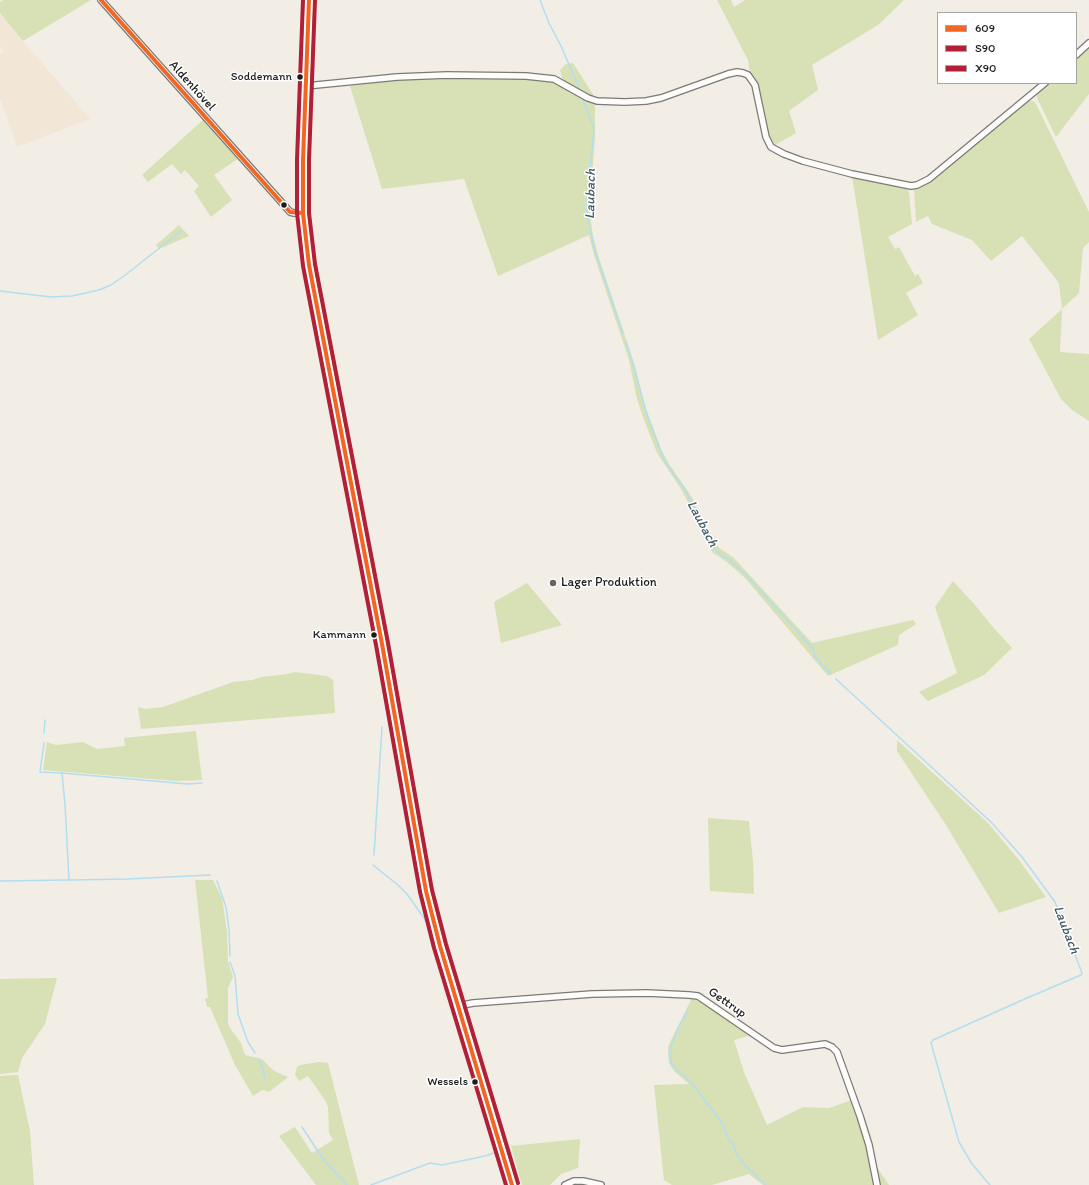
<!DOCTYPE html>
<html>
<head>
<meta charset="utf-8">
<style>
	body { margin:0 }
	#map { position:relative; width:1089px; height:1185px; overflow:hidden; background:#f2ede5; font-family:Itim,sans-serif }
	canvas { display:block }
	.legend { position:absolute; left:937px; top:12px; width:140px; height:72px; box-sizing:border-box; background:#fff; border:1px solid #a4a4a4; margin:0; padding:5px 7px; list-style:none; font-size:12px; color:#1c1c1c }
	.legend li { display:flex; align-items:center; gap:8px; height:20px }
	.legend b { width:20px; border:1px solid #a4a4a4 }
</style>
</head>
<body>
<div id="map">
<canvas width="1089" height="1185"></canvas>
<ul class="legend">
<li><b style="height:5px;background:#f26522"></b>609</li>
<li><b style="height:5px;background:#b22037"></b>S90</li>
<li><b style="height:5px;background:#b22037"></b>X90</li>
</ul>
</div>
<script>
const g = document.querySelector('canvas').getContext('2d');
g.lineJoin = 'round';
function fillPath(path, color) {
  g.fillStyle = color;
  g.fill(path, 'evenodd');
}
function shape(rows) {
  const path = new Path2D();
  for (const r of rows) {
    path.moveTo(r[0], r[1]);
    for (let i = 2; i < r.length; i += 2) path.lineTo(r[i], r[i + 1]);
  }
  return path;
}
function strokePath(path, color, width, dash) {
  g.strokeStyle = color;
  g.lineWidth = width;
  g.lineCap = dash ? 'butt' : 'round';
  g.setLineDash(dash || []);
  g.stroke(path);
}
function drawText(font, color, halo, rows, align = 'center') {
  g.font = font + ' Itim,sans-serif';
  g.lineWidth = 3;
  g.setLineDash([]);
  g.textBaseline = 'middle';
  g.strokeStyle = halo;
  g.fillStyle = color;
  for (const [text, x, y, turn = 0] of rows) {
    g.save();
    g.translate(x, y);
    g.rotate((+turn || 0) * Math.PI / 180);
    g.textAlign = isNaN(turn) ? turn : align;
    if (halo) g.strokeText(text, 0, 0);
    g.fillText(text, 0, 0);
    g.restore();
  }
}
const built = shape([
	[0,13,23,41,90,119,17,147,0,98,0,55,4,52,0,46]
]);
const green = shape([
	[3,0,91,0,23,41,0,13,0,2],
	[717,0,731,0,734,7,745,0,904,0,878,25,812,65,818,90,789,111,796,133,775,145,768,134,758,85,754,78,750,74,748,60],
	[1089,45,1089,94,1056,137,1037,98,1037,92,1047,83,1076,83,1076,57],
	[573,63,596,99,577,91,563,81,560,70,566,64],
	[447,77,499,77,554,80,595,102,595,139,590,201,590,215,593,236,598,255,635,366,645,406,662,451,669,464,691,496,713,539,719,548,733,557,812,643,913,620,916,624,899,635,898,645,828,676,745,578,727,562,713,553,702,534,700,525,681,489,657,453,643,417,637,399,629,360,594,255,589,235,498,276,464,179,382,189,350,86,397,79],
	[1028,100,1035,102,1089,212,1089,242,1083,248,1079,293,1062,309,1060,352,1089,354,1089,421,1072,410,1061,399,1029,339,1062,309,1059,283,1022,236,991,261,972,240,932,224,928,216,916,222,914,189,931,181],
	[204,119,239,158,214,175,232,200,211,217,194,191,199,186,185,170,181,174,172,164,148,182,142,175],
	[852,176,903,187,907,189,909,193,912,224,888,237,895,249,899,247,915,276,918,274,923,283,906,293,918,315,878,340],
	[179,225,189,236,159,249,156,245],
	[953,581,975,605,992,626,1012,648,984,675,928,701,919,692,957,673,935,607],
	[527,583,562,625,501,643,494,602],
	[295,672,327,676,333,680,335,713,141,729,138,707,145,709,163,707,233,682,252,680,262,677,287,674],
	[195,731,196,732,202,780,176,781,43,770,47,742,56,745,83,742,97,749,125,746,124,738],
	[897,740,988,823,1019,860,1046,897,999,913,946,825,897,751],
	[708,818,749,821,753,862,754,894,710,891],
	[195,880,213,880,222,898,227,931,228,961,233,977,228,988,228,1024,232,1031,241,1043,245,1055,262,1059,274,1071,288,1077,269,1092,262,1090,253,1096,235,1065,210,1007,207,1007,205,999,208,998],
	[57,978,45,1024,22,1058,18,1072,0,1074,0,979],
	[692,998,702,1003,752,1035,734,1040,744,1072,767,1125,803,1107,829,1108,852,1100,867,1146,876,1185,763,1185,749,1174,712,1185,672,1185,664,1180,654,1085,689,1084,674,1071,669,1063,668,1054,668,1047,672,1038],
	[319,1062,328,1063,359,1185,316,1185,279,1136,295,1127,312,1153,333,1140,329,1133,328,1107,325,1100,308,1076,299,1081,295,1075,297,1067,300,1065],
	[18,1075,30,1131,34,1185,0,1185,0,1076],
	[580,1139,578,1168,561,1174,550,1185,522,1185,511,1146],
	[876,1168,878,1169,889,1185,879,1185]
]);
const stream = shape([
	[540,0,549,23,561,46,580,90],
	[583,100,594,128,587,202,587,215,596,254,623,333],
	[0,291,51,297,72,296,99,290,111,285,124,276,181,231],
	[626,341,632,360,647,415,661,452,667,465,684,488,702,522,705,536,717,551,722,556,729,559,747,576,814,650,814,655,831,674],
	[836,679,992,823,1022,857,1055,902,1082,973,1081,975,1027,998,933,1040,931,1043,959,1142,972,1164,990,1185],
	[44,733,45,720],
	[44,743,40,772,62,773,65,804,69,880,127,879,210,875],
	[62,773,188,784,202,783],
	[374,855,382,727],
	[373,865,398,885,407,894,426,921,471,1072],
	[0,881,68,880],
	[217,881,226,907,229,929,230,956],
	[230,962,235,976,238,1014,248,1042,255,1053],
	[612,991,630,991],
	[670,991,690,992],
	[698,993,703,994],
	[542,995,560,994],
	[688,1010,677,1030,671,1047,671,1062,676,1069,691,1082,719,1119,724,1127,728,1138,735,1147,735,1152,743,1163,766,1185],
	[258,1059,263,1069,265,1080],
	[475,1084,506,1185],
	[302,1127,323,1159,347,1185],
	[371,1185,430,1163,442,1165,447,1164,485,1156,496,1152]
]);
const minor = shape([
	[101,0,284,205,290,212,294,213,303,213],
	[1076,55,1089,43],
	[306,86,397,77,447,75,526,76,554,79,588,98,597,101,625,102,646,101,661,98,728,74,737,72,743,73,748,75,755,85,766,137,771,147,784,154,803,161,852,174,911,186,917,185,929,179,1045,83],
	[458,1006,473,1003,592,994,647,993,689,995,698,996,774,1048,782,1050,825,1044,832,1047,837,1052,860,1116,869,1145,877,1185],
	[565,1185,574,1181,583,1181,601,1185]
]);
const primary = shape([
	[309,0,303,160,303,213,309,265,382,644,426,891,440,946,512,1185]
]);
const bus1 = shape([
	[101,0,290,212,303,213],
	[309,0,303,160,303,213,309,265,382,644,426,891,440,946,512,1185]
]);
const bus2 = shape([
	[303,0,297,160,297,213,303,266,376,645,420,892,434,948,506,1185]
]);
const bus3 = shape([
	[315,0,309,160,309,213,315,264,388,643,432,890,446,944,518,1183]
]);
const markers = [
	[300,77,3.5,"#1c1c1c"],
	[284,205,3.5,"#1c1c1c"],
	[553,583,4,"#676562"],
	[374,635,3.5,"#1c1c1c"],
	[475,1082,3.5,"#1c1c1c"]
];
const busNames = [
	["Soddemann",292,77],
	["Kammann",366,635],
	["Wessels",468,1082]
];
const streetNames = [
	["Aldenhövel",192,86,48],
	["Gettrup",727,1003,35]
];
const poiNames = [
	["Lager Produktion",561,583]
];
const waterNames = [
	["Laubach",591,194,-89],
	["Laubach",702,524,62],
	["Laubach",1066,930,69]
];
fillPath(built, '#f2e7d6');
fillPath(green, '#d8e1b5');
strokePath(stream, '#b2def2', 1.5);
strokePath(minor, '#7c7a76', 8);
strokePath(primary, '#7c7a76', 12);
strokePath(minor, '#fdfcfb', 5.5);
strokePath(primary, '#fdfcfb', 9);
strokePath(bus1, '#f26522', 4);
strokePath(bus2, '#b22037', 4);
strokePath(bus3, '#b22037', 4);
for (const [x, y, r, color] of markers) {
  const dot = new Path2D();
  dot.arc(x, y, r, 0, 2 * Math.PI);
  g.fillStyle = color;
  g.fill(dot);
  strokePath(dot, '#fff', 1.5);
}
drawText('12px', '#1c1c1c', '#fff', busNames, 'right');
drawText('13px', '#1c1c1c', '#fff', streetNames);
drawText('13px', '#1c1c1c', '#fff', poiNames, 'left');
drawText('italic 14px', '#475d69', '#fff', waterNames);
</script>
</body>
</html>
